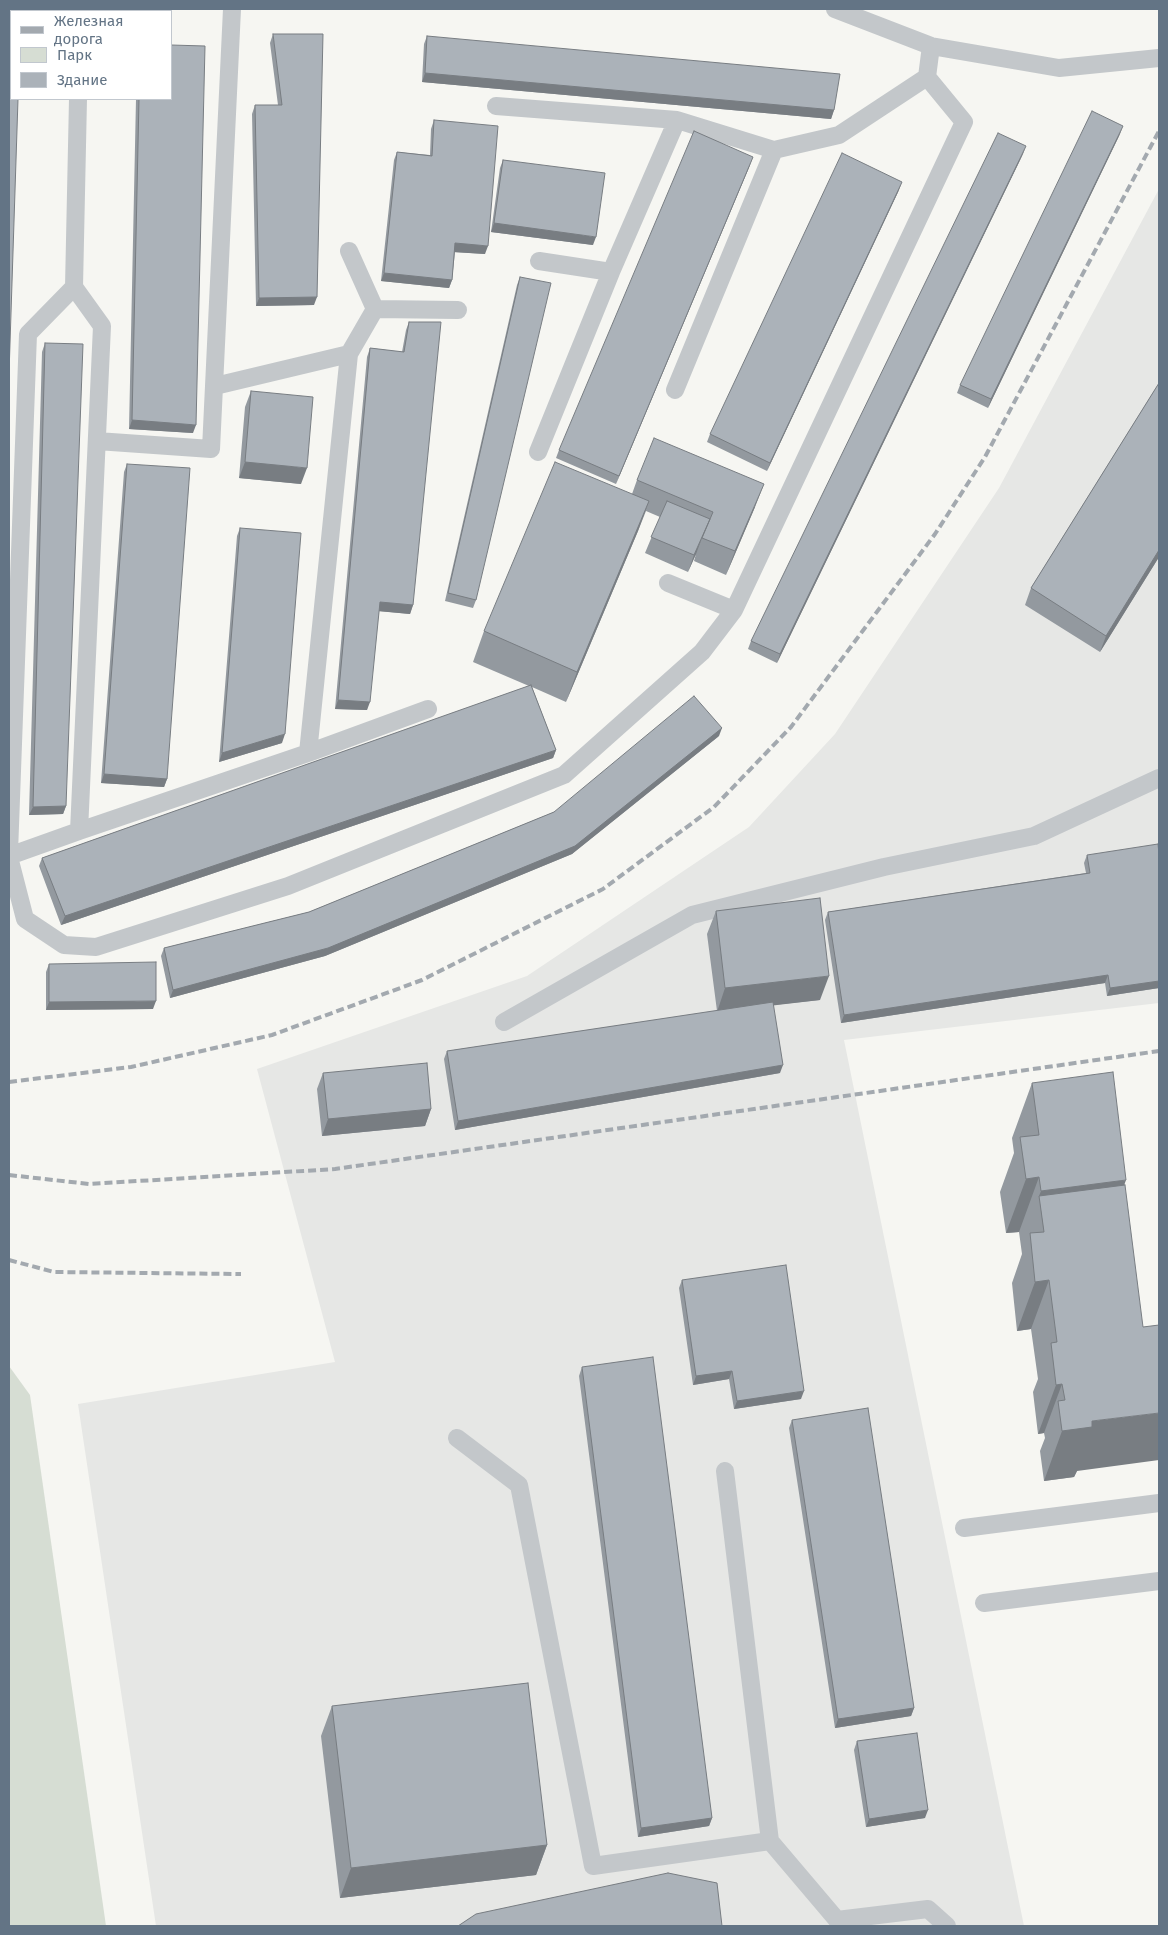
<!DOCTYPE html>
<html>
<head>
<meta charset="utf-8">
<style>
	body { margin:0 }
	#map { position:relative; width:1168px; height:1935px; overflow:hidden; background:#f6f6f2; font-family:"Fira Sans",sans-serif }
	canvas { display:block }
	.frame { position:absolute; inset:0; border:10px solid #637485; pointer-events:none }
	.legend { position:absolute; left:10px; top:10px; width:162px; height:90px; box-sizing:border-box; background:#fff; border:1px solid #c1c7ce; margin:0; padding:6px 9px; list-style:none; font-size:15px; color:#637485 }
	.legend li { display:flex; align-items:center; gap:10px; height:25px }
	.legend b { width:25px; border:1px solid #c1c7ce }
</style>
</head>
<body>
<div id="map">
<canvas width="1168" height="1935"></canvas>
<div class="frame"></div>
<ul class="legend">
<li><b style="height:6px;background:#a3a9af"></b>Железная дорога</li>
<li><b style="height:14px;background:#d6ddd3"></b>Парк</li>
<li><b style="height:14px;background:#abb2b9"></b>Здание</li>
</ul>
</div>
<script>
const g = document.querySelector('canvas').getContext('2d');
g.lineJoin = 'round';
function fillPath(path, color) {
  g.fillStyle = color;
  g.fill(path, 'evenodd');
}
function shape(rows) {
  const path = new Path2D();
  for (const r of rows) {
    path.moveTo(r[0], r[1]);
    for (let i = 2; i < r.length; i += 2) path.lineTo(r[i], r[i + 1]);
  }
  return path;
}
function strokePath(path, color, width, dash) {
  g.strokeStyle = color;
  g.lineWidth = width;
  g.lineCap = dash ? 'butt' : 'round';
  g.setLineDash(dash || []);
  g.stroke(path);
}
const built = shape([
	[1159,189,1159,1003,844,1040,1024,1926,156,1926,78,1404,335,1362,257,1069,527,976,749,827,835,734,999,488]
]);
const green = shape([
	[9,1366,30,1395,106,1926,9,1926]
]);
const lane = shape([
	[835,9,931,46,1059,68,1159,58],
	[110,11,124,9],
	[9,16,11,16],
	[496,106,677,120],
	[539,261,611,272],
	[375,309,458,310],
	[349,354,375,309,349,251],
	[215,386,349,354,308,753],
	[675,390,774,150,839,135,927,77],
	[97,441,211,449,232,9],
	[538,452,611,272,677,120,774,150],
	[668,583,734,610,964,122,927,77,931,46],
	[79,831,308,753,428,709],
	[9,853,28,334,74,287,78,99],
	[9,856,79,831,102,326,74,287],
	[9,857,25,919,64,945,96,947,288,886,564,775,702,652,734,610],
	[504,1022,692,915,884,867,1034,836,1159,778],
	[457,1438,519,1485,593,1866,770,1841],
	[725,1471,770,1841,837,1920,928,1909,947,1926],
	[964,1528,1159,1503],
	[984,1603,1159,1581]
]);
const rail = shape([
	[9,1082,131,1067,272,1035,422,980,603,889,714,807,791,727,935,534,985,457,1159,131],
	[9,1175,89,1184,335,1169,1159,1051],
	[9,1260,54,1272,241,1274]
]);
const wall = shape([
	[273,34,314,305,256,306,252,114,255,105,278,105,270,43],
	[427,36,834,110,831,119,422,82,424,44],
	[136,99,171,99,193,433,129,429],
	[434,120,485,254,455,252,452,280,449,288,381,281,394,160,397,152,430,155,431,129],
	[1120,134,988,408,957,393,960,385],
	[1023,154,777,663,748,649,751,641],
	[503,160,593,245,491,232,500,168],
	[750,165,616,484,556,458,559,450],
	[899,190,767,471,707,442,710,434],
	[520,277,476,600,473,608,445,601,517,285],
	[409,322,413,605,410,614,379,611,367,710,335,709,367,357,370,348,402,352,406,330],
	[45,343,66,806,63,814,29,815,42,352],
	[1159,383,1159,557,1100,652,1025,605,1031,588],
	[251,391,301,484,239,478,245,407],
	[127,464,167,779,164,787,101,783,124,472],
	[637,480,755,507,726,575,694,561,696,554,688,572,645,553,660,517,646,511,638,531,566,702,532,687,556,750,553,758,61,925,39,866,42,858,529,686,473,662,484,631,632,494],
	[240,528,282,743,219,762,237,536],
	[719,736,572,854,325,956,170,998,161,956,164,948,309,912,554,812],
	[1159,854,1159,988,1107,996,1105,983,841,1023,825,920,828,912,1086,873,1084,863,1087,855],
	[716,911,820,1000,773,1005,780,1073,455,1130,444,1059,447,1051,717,1011,707,934],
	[49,964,153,1009,46,1010,46,972],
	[323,1073,431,1109,425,1126,322,1136,317,1089],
	[1032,1083,1125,1185,1077,1471,1074,1477,1044,1481,1040,1451,1045,1438,1044,1433,1038,1434,1033,1392,1038,1379,1031,1329,1017,1331,1012,1283,1022,1254,1019,1232,1006,1233,1000,1192,1014,1153,1012,1138],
	[682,1280,801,1399,734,1409,729,1379,693,1385,679,1288],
	[582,1367,712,1818,709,1826,638,1837,579,1376],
	[792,1420,914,1708,911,1716,835,1728,789,1428],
	[332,1706,547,1845,536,1875,340,1898,321,1736],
	[857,1741,925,1818,866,1827,854,1750]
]);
const shadedWall = shape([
	[425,73,834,110,831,119,422,82],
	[1123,126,1120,134,988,408,991,399],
	[1026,146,1023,154,777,663,780,654],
	[753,157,750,165,616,484,619,476],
	[902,182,899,190,767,471,770,463],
	[494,223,596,237,593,245,491,232],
	[455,243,488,246,485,254,452,252],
	[384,273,452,280,449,288,381,281],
	[317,297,314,305,256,306,259,298],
	[132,420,196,425,193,433,129,429],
	[245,462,307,468,301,484,239,478],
	[764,484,755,507,726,575,735,551],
	[649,501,638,531,566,702,577,672],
	[702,538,696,554,688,572,694,555],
	[1159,550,1159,557,1100,652,1106,636],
	[380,602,413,605,410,614,377,611],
	[338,700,370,702,367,710,335,709],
	[722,728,719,736,572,854,325,956,170,998,173,990,328,948],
	[285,734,282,743,219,762,222,753],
	[556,750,553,758,61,925,65,916],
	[104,774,167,779,164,787,101,783],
	[66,806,63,814,29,815,33,807],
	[1108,975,1105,983,841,1023,844,1015],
	[829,976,820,1000,717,1012,725,988],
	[1159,981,1159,988,1107,996,1110,988],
	[156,1001,153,1009,46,1010,49,1002],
	[783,1065,780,1073,455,1130,458,1121],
	[431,1109,425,1126,322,1136,328,1119],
	[1039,1177,1019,1232,1006,1233,1026,1179],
	[1126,1180,1107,1234,1044,1232,1039,1196,1041,1191],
	[1049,1280,1031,1329,1017,1331,1035,1282],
	[732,1371,729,1379,693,1385,696,1376],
	[1062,1384,1044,1433,1038,1434,1056,1385],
	[804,1391,801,1399,734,1409,737,1401],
	[1159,1413,1159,1460,1077,1471,1074,1477,1044,1481,1062,1431,1092,1421],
	[914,1708,911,1716,835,1728,838,1719],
	[928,1810,925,1818,866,1827,869,1819],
	[712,1818,709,1826,638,1837,641,1828],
	[547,1845,536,1875,340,1898,351,1868]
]);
const building = shape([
	[273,34,323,34,317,297,259,298,255,105,282,105,273,34],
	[427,36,840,74,834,110,425,73,427,36],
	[171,45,205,46,196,425,132,420,139,99,171,99,171,45],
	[9,76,11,76,11,99,18,99,9,374,9,76],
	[1092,111,1123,126,991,399,960,385,1092,111],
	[434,120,498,126,488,246,455,243,452,280,384,273,397,152,432,156,434,120],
	[694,131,753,157,619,476,559,450,694,131],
	[998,133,1026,146,780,654,751,641,998,133],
	[842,153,902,182,770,463,710,434,842,153],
	[503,160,605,173,596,237,494,223,503,160],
	[520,277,551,283,476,600,448,593,520,277],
	[409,322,441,322,413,605,380,602,370,702,338,700,370,348,404,352,409,322],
	[45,343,83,344,66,806,33,807,45,343],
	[1159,383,1159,550,1106,636,1031,588,1159,383],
	[251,391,313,397,307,468,245,462,251,391],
	[654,438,764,484,735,551,702,538,713,512,637,480,654,438],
	[555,462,649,501,577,672,484,631,555,462],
	[127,464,190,468,167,779,104,774,127,464],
	[667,501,710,519,694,555,651,537,667,501],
	[240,528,301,533,285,734,222,753,240,528],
	[531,685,556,750,65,916,42,858,531,685],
	[694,696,722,728,575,846,328,948,173,990,164,948,309,912,554,812,694,696],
	[1158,844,1159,854,1159,981,1110,988,1108,975,844,1015,828,912,1090,873,1087,855,1158,844],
	[820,898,829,976,725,988,716,911,820,898],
	[156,962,156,1001,49,1002,49,964,156,962],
	[773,1002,783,1065,458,1121,447,1051,773,1002],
	[427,1063,431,1109,328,1119,323,1073,427,1063],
	[1113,1072,1126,1180,1041,1191,1039,1177,1026,1179,1020,1137,1039,1135,1032,1083,1113,1072],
	[1125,1185,1143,1327,1159,1325,1159,1413,1092,1421,1092,1427,1062,1431,1058,1401,1065,1400,1062,1384,1056,1385,1051,1343,1057,1342,1049,1280,1035,1282,1030,1233,1044,1232,1039,1196,1125,1185],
	[786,1265,804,1391,737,1401,732,1371,696,1376,682,1280,786,1265],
	[653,1357,712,1818,641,1828,582,1367,653,1357],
	[868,1408,914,1708,838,1719,792,1420,868,1408],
	[528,1683,547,1845,351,1868,332,1706,528,1683],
	[917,1733,928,1810,869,1819,857,1741,917,1733],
	[668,1873,717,1883,722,1926,458,1926,476,1914,668,1873]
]);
fillPath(built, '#e6e7e5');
fillPath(green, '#d6ddd3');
strokePath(lane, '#c3c7ca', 18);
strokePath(rail, '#a3a9af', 4, [8, 4]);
fillPath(wall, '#93999f');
fillPath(shadedWall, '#787d82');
fillPath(building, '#abb2b9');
strokePath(building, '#787d82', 1);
</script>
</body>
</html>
